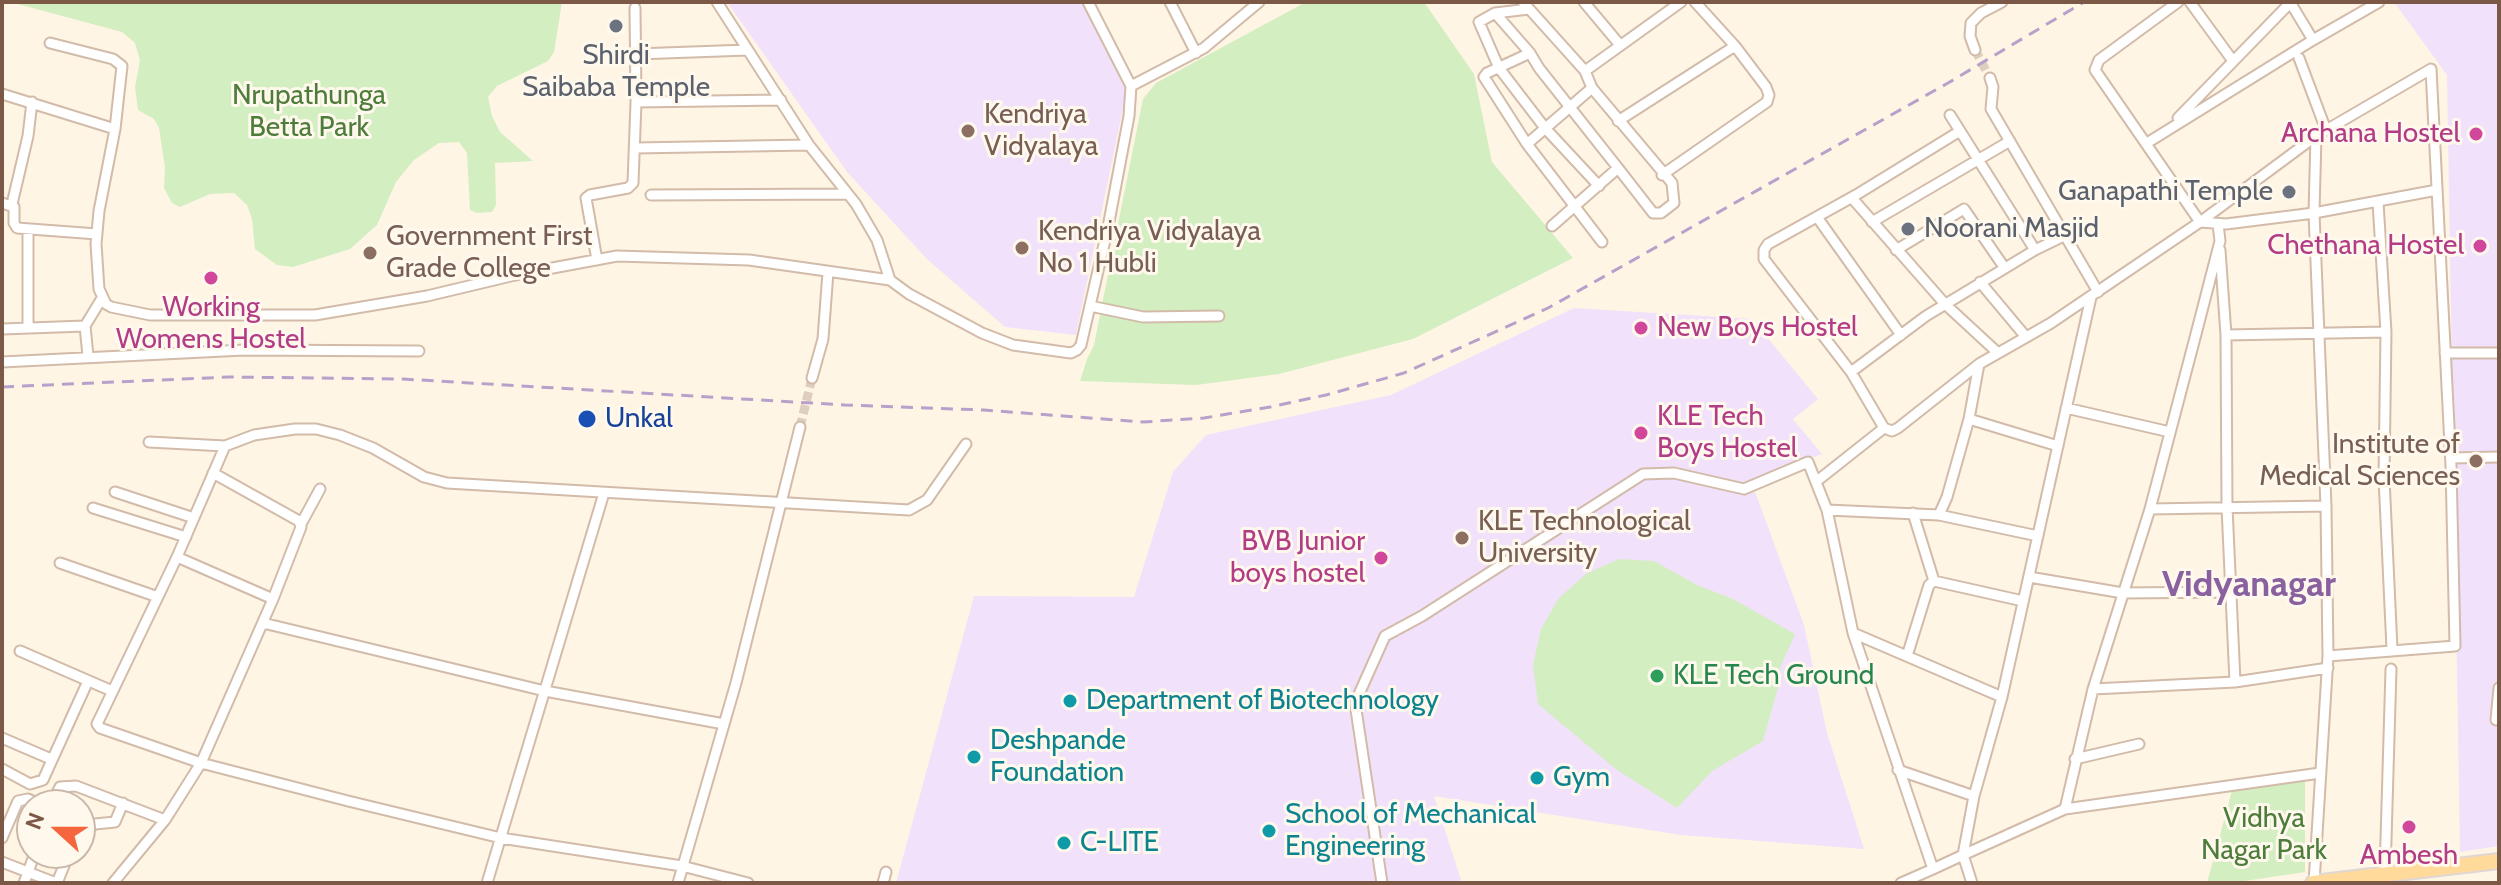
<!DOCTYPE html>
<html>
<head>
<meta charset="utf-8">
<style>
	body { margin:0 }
	#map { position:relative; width:2501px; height:885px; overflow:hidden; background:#fff5e5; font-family:Cabin,sans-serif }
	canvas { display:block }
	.frame { position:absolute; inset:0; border:4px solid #7b5946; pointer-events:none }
	.north { position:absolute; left:16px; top:789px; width:80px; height:80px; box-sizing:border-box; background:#fff8ed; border:2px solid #cab8aa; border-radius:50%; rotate:291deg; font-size:22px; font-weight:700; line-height:32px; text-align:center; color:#7b5946 }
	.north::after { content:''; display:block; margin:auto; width:28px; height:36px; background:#f6663d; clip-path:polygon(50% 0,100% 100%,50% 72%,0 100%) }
</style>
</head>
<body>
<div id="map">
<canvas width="2501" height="885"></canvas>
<div class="frame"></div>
<div class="north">N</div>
</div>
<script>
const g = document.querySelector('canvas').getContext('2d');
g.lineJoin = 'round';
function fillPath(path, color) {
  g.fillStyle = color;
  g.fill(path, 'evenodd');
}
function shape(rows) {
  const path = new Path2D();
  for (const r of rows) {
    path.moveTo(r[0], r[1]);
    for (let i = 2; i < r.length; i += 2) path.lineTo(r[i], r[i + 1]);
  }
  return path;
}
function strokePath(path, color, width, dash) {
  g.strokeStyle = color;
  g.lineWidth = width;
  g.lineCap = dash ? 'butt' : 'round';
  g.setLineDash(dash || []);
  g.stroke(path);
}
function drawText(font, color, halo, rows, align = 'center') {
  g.font = font + ' Cabin,sans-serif';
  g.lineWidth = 6;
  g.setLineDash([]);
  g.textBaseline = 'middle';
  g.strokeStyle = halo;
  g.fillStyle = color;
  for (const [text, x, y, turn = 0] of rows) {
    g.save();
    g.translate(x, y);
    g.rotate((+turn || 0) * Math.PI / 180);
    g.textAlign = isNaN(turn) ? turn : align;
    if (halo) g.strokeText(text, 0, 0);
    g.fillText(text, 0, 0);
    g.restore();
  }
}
const education = shape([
	[727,2,1083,2,1127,89,1076,335,1005,327,927,259,847,172],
	[2394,2,2499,2,2499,846,2460,852,2447,75],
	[1574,308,1752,319,1818,399,1793,419,1822,454,1751,481,1804,625,1827,733,1864,849,1681,835,1434,796,1462,883,896,883,974,596,1134,597,1173,472,1206,435,1391,395]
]);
const green = shape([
	[10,2,562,2,554,52,548,61,497,86,488,97,492,116,500,132,533,161,495,163,496,205,492,212,477,213,470,210,467,153,459,142,439,143,414,160,396,182,377,225,350,249,293,267,277,265,255,249,252,219,247,205,234,193,210,194,180,207,172,203,164,188,165,168,159,128,154,119,138,110,135,87,140,60,135,43,122,32],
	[1306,2,1424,2,1474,74,1492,162,1573,258,1413,339,1279,374,1196,385,1080,381,1087,359,1094,345,1143,99,1156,83],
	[1619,559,1654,561,1697,585,1733,599,1795,634,1780,668,1779,684,1763,741,1712,771,1677,808,1617,770,1538,704,1533,665,1541,629,1559,598,1586,574],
	[2305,780,2305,872,2231,883,2207,883,2233,787,2245,784]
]);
const minorTunnel = shape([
	[1975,50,1990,78],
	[800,427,812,378]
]);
const minor = shape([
	[717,2,809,145,856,204,877,240,890,280],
	[1170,2,1196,53],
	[1523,2,1585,71,1681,2],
	[1584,2,1620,45],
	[2178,2,2099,60,2095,70,2200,222,2316,136,2431,69,2451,466,2455,646,2328,656],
	[2190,2,2233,61],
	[1529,9,1495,13,1530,53,1539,68,1618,168],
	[1495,13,1479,22,1499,68,1545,128,1599,186],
	[2313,40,2379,2],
	[50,43,113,59,122,66,115,129,99,211,96,244,99,289,106,304,111,307,150,315,315,315,427,296,515,275,617,256,749,260,890,280,909,294,982,333,1013,345,1071,353,1077,350,1081,345,1108,227,1129,116,1131,86,1088,2],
	[1975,50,1970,36,1971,23,1981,13,2002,2],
	[636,54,748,50],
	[2299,58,2326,130],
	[1585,71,1592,88,1527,144,1602,242],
	[1990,78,1993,87,1991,109,2098,292],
	[1131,86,1204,48,1259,2],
	[2,94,115,129],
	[636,102,781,100],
	[1950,115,2035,250,2066,235],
	[2178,118,2291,2],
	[1618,121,1735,46],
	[2147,143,2313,40,2290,2],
	[1527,144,1484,77,1487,73,1530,53],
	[635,148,809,145],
	[1662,175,1767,102,1769,95,1766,87,1735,46,1695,2],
	[651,195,848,194],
	[1852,198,1945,304,1998,353],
	[2378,202,2386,332,2384,478,2392,649],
	[2,203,14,207,14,223,17,228,97,234],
	[12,204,28,136,32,102],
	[1817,217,1901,335],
	[1872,222,2010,141],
	[1552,226,1618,168,1653,213,1661,213,1674,203,1672,183,1592,88],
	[1896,250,1964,209,2004,267],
	[2035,250,1926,316,1851,372,1884,428,1892,431,1898,428,1979,364,2051,323,2200,222,2226,224,2314,213,2437,190],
	[2220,250,2226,335,2227,507,2235,682],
	[597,260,586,198,590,195,628,188,633,183,636,102,635,8],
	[1980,282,2026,337],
	[1090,306,1143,317,1219,316],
	[28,328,28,229],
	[2,329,85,326],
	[2226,335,2386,332],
	[2445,353,2499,353],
	[88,356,85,326,102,298],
	[2,362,244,350,419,351],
	[1851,372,1764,259,1764,250,1768,244,1856,195,1960,131],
	[812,378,823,339,828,272],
	[2066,408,2170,432],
	[1969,419,2058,446],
	[149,442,225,446],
	[2451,458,2499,457],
	[1817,481,1884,428],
	[115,492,194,518],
	[93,508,186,537],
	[2150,509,2326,506],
	[1827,510,1939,515,1947,497,1969,419,1979,364],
	[1913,513,1934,581],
	[1939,515,2038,536],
	[301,524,320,489],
	[177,557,273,599],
	[60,563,158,597],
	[2029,577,2123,593,2231,592],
	[263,623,545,691,724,724],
	[1853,633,1933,869,1901,883],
	[20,651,112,691],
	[1907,656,1929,585,1934,581,2023,601],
	[2093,689,2235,682,2328,668],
	[2496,720,2499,688],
	[2,738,51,759],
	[2075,759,2139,744],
	[2,769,30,784,43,780,88,681],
	[1898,770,1974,796],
	[51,805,60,787,76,786,165,820],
	[2065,809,2093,689,2150,509,2196,334,2220,241,2218,224],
	[80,835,95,824,115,822,123,803],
	[2,838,18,801,28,799,41,805],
	[2,862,56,883],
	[1933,869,1963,855,1974,796,2002,697,2091,297],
	[2385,874,2391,669],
	[24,883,35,853],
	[57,883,69,853],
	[113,883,165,820,201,763,273,599,301,527,299,521,213,473],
	[487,883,604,493],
	[678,883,736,683,800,427],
	[748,883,682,866,501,838,348,801,201,763,100,728,97,724,177,557,225,446,254,435,295,429,316,429,340,435,373,448,424,477,447,483,909,510,927,500,966,444],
	[883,883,886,872],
	[1382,883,1355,703,1385,636,1422,616,1643,474,1674,473,1744,489,1808,462,1827,510,1853,633,2002,697],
	[1972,883,1963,855,2065,809,2320,773],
	[2314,883,2328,656,2326,506,2314,213,2316,136]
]);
const primary = shape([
	[2313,883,2499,861]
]);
const rail = shape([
	[2,387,228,377,403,379,845,405,984,410,1143,422,1204,418,1270,407,1326,395,1404,373,1548,308,1948,83,2084,2]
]);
const markers = [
	[616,26,8,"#6b7280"],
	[968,131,8,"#8d6e63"],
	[2476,134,8,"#d1479c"],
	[2289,192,8,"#6b7280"],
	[1908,229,8,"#6b7280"],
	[2480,246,8,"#d1479c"],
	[1022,248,8,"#8d6e63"],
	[370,253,8,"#8d6e63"],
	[211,278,8,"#d1479c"],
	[1641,328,8,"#d1479c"],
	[587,419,10,"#1a4fb4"],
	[1641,433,8,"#d1479c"],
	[2476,461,8,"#8d6e63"],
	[1462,538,8,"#8d6e63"],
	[1381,558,8,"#d1479c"],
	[1657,676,8,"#2e9e5b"],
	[1070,701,8,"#0f9aa8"],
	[974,757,8,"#0f9aa8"],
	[1537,778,8,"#0f9aa8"],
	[2409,827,8,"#d1479c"],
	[1269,831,8,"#0f9aa8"],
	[1064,843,8,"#0f9aa8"]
];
const worshipNames = [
	["Shirdi",616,56],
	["Saibaba Temple",616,88],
	["Ganapathi Temple",2273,192,"right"],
	["Noorani Masjid",1924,229,"left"]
];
const parkNames = [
	["Nrupathunga",309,96],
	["Betta Park",309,128],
	["Vidhya",2264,819],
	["Nagar Park",2264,851]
];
const educationNames = [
	["Kendriya",984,115],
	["Vidyalaya",984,147],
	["Kendriya Vidyalaya",1038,232],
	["No 1 Hubli",1038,264],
	["Government First",386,237],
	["Grade College",386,269],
	["Institute of",2460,445,"right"],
	["Medical Sciences",2460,477,"right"],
	["KLE Technological",1478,522],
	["University",1478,554]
];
const hotelNames = [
	["Archana Hostel",2460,134],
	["Chethana Hostel",2464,246],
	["Working",211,308,"center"],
	["Womens Hostel",211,340,"center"],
	["New Boys Hostel",1657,328,"left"],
	["KLE Tech",1657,417,"left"],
	["Boys Hostel",1657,449,"left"],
	["BVB Junior",1365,542],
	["boys hostel",1365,574],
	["Ambesh",2409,856,"center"]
];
const transitNames = [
	["Unkal",605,419]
];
const leisureNames = [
	["KLE Tech Ground",1673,676]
];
const cultureNames = [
	["Department of Biotechnology",1086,701],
	["Deshpande",990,741],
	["Foundation",990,773],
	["Gym",1553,778],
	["School of Mechanical",1285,815],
	["Engineering",1285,847],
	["C-LITE",1080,843]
];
const districtNames = [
	["Vidyanagar",2249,585]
];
fillPath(education, '#f2e1fb');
fillPath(green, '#d3eec1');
strokePath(minorTunnel, '#decebd', 9, [9, 4.5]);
strokePath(minor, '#d2bba9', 13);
strokePath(primary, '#dfd7d3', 18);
strokePath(minor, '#fff', 9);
strokePath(primary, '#ffda9b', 14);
strokePath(rail, '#b7a1ca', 3, [12, 8]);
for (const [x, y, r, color] of markers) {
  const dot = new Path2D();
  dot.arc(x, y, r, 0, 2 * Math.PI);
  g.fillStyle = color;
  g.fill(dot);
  strokePath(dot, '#fff8ed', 3);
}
drawText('28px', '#5b616d', '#fff8ed', worshipNames);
drawText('28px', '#4d7c3b', '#fff8ed', parkNames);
drawText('28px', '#785e54', '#fff8ed', educationNames, 'left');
drawText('28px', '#b23c85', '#fff8ed', hotelNames, 'right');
drawText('28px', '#164399', '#fff8ed', transitNames, 'left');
drawText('28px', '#27864d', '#fff8ed', leisureNames, 'left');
drawText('28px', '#0d838f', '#fff8ed', cultureNames, 'left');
drawText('bold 36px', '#8a619f', '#fff8ed', districtNames);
</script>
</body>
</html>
